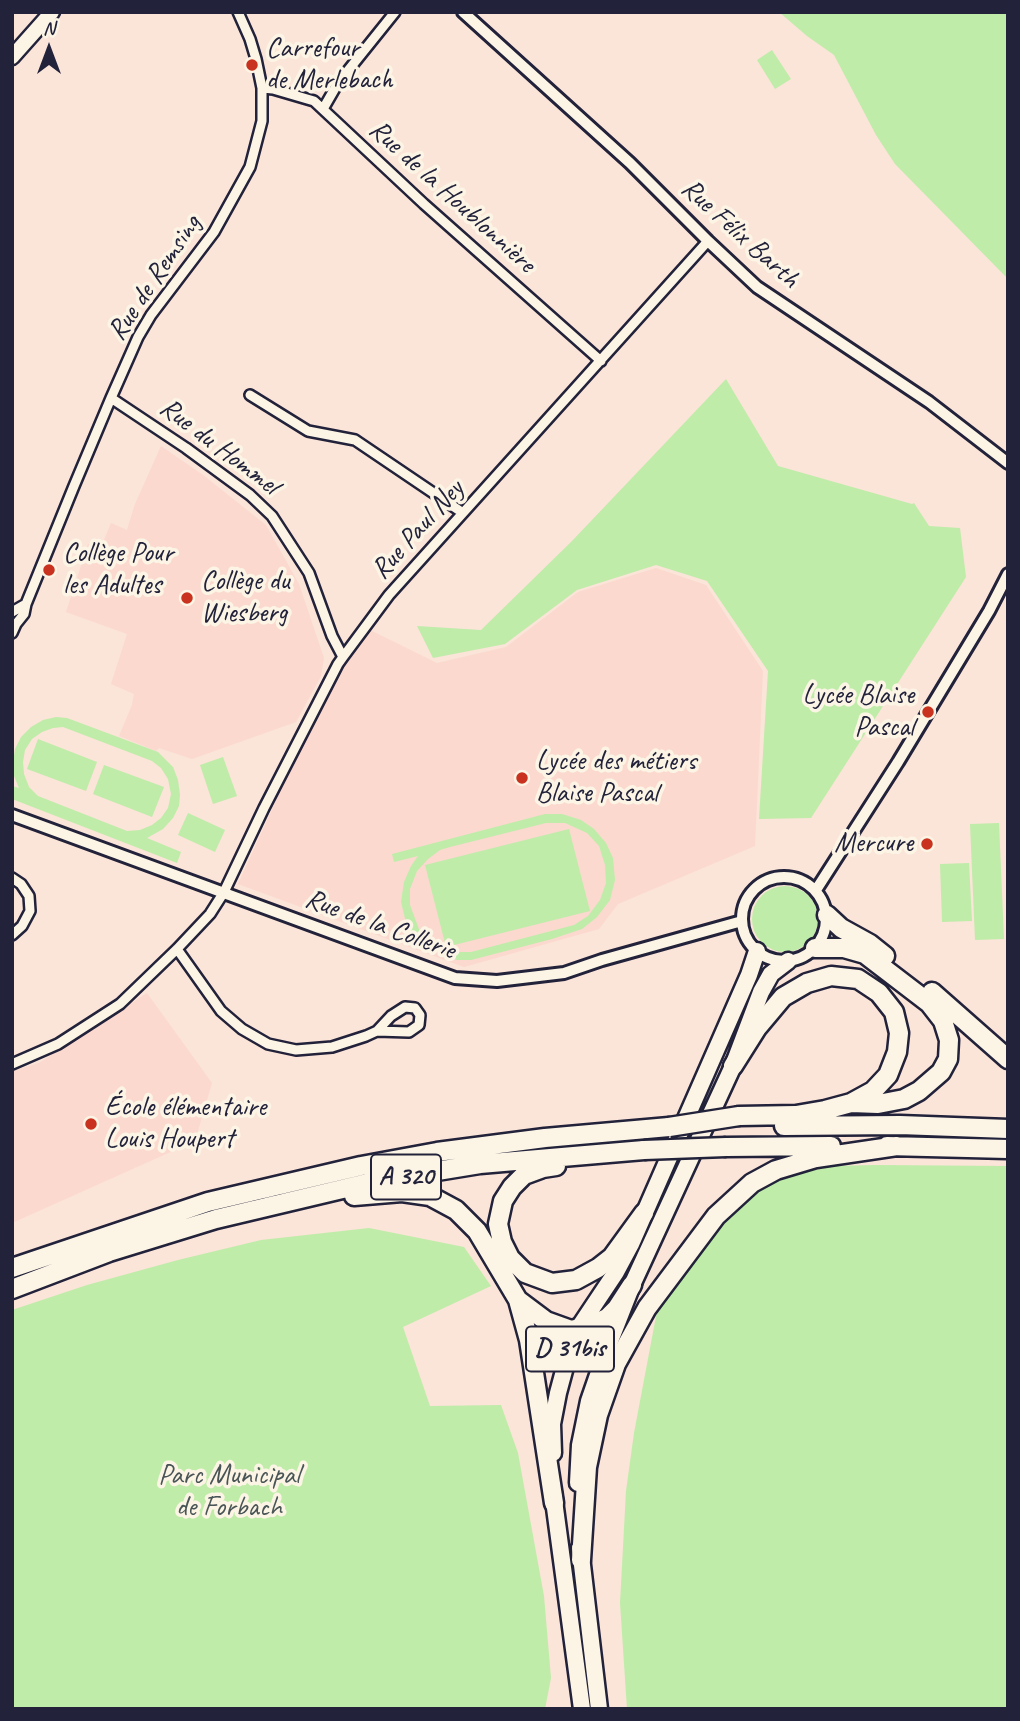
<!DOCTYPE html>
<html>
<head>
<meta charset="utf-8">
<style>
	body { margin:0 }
	#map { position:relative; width:1020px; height:1721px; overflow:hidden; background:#fbe4d8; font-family:Caveat,sans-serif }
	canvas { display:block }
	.frame { position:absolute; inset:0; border:14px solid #22223b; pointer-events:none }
	.north { position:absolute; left:14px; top:14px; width:70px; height:70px; -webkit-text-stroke:5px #fcf5e5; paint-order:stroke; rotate:0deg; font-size:19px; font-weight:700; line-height:28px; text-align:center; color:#22223b }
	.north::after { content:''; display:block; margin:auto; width:24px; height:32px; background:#22223b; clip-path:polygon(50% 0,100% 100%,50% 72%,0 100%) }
</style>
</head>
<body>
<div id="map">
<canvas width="1020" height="1721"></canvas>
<div class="frame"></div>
<div class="north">N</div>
</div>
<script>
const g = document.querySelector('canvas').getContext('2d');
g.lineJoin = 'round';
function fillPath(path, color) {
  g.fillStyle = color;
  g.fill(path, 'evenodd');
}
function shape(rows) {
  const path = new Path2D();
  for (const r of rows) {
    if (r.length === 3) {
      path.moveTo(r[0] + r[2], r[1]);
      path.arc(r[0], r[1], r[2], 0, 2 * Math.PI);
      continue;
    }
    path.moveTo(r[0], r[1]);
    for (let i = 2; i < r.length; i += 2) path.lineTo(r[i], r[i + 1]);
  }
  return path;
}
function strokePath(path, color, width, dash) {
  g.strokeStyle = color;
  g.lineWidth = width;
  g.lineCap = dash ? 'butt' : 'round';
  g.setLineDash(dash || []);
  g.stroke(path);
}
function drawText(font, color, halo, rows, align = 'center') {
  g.font = font + ' Caveat,sans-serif';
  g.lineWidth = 7;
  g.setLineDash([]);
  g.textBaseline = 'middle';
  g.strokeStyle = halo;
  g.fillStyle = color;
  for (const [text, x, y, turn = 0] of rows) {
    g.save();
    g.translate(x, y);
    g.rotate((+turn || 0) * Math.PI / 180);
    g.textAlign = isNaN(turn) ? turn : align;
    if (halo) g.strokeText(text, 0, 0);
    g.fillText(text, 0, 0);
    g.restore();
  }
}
const built = shape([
	[161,446,203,475,266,525,299,584,324,658,321,676,296,722,192,759,159,748,156,751,119,736,132,705,134,694,111,684,127,634,66,612,88,544,101,547,111,523,127,530,135,504],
	[656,568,706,585,763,671,755,846,618,904,599,929,464,967,238,884,317,711,368,629,437,663,506,647,578,592],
	[147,993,212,1083,195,1141,12,1223,12,1071,39,1063]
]);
const green = shape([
	[779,12,1008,12,1008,279,895,164,876,135,834,55,807,36],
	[772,50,791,79,775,89,757,60],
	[726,379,778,466,912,504,914,503,929,526,960,528,966,577,811,818,759,819,768,671,707,581,656,565,577,590,505,644,433,658,417,626,481,630,572,541],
	[56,717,67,718,158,752,173,767,178,780,180,795,179,806,173,818,163,829,147,838,181,852,177,863,12,799,12,786,19,788,14,776,13,762,15,749,21,737,31,727,43,720],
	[63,727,152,761,161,768,168,779,171,794,168,808,161,818,152,825,140,830,127,831,38,796,29,787,24,774,23,762,25,750,32,739,42,732,53,728],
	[38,739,97,762,86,791,27,769],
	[223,757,237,796,213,804,200,765],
	[104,765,164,787,152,817,93,794],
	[188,813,225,830,215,852,178,835],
	[545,814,562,814,581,820,594,829,606,843,613,858,615,880,610,900,597,917,582,929,552,939,471,960,457,960,429,949,408,931,401,902,404,882,411,866,418,856,394,862,392,854],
	[546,823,565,823,587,833,599,846,605,865,606,883,600,900,588,916,574,925,471,952,454,952,442,948,420,932,410,905,410,889,417,871,428,859,440,850,450,847],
	[999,823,1004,939,975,940,970,824],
	[569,829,590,911,446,947,425,865],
	[969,863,972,921,942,922,940,864],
	[785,919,33],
	[876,1165,1008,1166,1008,1709,627,1709,620,1603,626,1491,634,1433,657,1311,714,1230,756,1187,802,1173,832,1166],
	[369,1228,464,1247,491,1286,403,1327,430,1406,501,1405,518,1453,544,1596,551,1678,545,1709,12,1709,12,1310,87,1285,178,1260,261,1240]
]);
const minor = shape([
	[262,88,273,89,314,101,424,204,601,361],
	[323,109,338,83,395,12],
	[250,395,308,431,355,440,463,513],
	[111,398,186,448,250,495,272,516,309,573,332,636,343,657],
	[12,612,26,604],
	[12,633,16,624,24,614,26,604,74,486,111,398,138,337,151,315,214,232,250,167,262,121,262,88,256,59,250,39,238,12],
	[12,878,21,884,29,896,30,911,22,926,12,935],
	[177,949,221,1011,242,1029,268,1044,296,1050,332,1047,366,1036,377,1031,391,1016,405,1007,415,1008,420,1015,419,1025,409,1032,377,1031],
	[12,1064,58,1044,120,1004,177,949,210,914,224,892,264,808,338,664,343,657,389,595,708,241]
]);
const tertiary = shape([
	[463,12,630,163,708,241,757,287,929,402,1008,463],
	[12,815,455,978,497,981,564,973,602,960,742,921],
	[784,919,42],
	[816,890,898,762,989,611,1008,574]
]);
const primary = shape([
	[12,57,52,12]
]);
const trunk = shape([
	[553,1453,552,1424,558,1393,572,1341,578,1329,616,1272,631,1244,749,975,757,951],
	[578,1483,580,1445,589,1401,608,1346,632,1285,733,1066,761,992,771,974,788,961],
	[553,1493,582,1709],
	[580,1548,599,1709]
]);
const motorway = shape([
	[827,915,841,928,870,944,885,956],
	[815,948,844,948,865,954,929,1003,943,1021,949,1040,948,1059,941,1072,919,1091,904,1099,878,1104,851,1103],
	[932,992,1008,1059],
	[733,1066,757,1028,783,997,807,983,831,976,858,979,879,993,894,1012,899,1033,897,1052,888,1075,873,1091,851,1103,825,1110,796,1115,739,1116],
	[784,1126,900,1125,1008,1129],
	[887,1146,1008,1149],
	[726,1147,831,1146],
	[556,1166,543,1168,524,1175,512,1187,503,1201,498,1224,502,1242,510,1258,525,1273,552,1283,576,1280,598,1268,612,1257,644,1213],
	[354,1196,402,1192,430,1196,456,1210,477,1231,518,1300,529,1340,554,1503],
	[12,1268,208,1202,361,1166,437,1152,545,1138,669,1127],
	[12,1289,109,1252,216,1219,376,1181,480,1164,644,1150],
	[518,1300,546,1321,571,1330,592,1325,607,1318,617,1308,632,1285],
	[581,1560,587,1467,598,1415,616,1364,647,1308,716,1216,752,1183,776,1170,816,1158,897,1146]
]);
const motorwayBridge = shape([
	[669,1127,739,1116],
	[644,1150,726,1147]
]);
const markers = [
	[252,65,7,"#c8321e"],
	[49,570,7,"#c8321e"],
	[187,598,7,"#c8321e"],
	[928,712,7,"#c8321e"],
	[522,778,7,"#c8321e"],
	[927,844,7,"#c8321e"],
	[91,1124,7,"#c8321e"]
];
const shields = [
	[406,1177,70],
	[570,1349,88]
];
const shieldNames = [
	["A 320",406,1177],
	["D 31bis",570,1349]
];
const poiNames = [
	["Carrefour",266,49],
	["de Merlebach",266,81],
	["Collège Pour",63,554],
	["les Adultes",63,586],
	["Collège du",201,582],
	["Wiesberg",201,614],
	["Lycée Blaise",914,696,"right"],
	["Pascal",914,728,"right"],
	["Lycée des métiers",536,762],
	["Blaise Pascal",536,794],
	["Mercure",913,844,"right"],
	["École élémentaire",105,1108],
	["Louis Houpert",105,1140]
];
const streetNames = [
	["Rue de la Houblonnière",452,197,42],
	["Rue Félix Barth",740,234,42],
	["Rue de Remsing",155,278,-56],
	["Rue du Hommel",219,447,37],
	["Rue Paul Ney",418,530,-48],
	["Rue de la Collerie",380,925,20]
];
const parkNames = [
	["Parc Municipal",229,1476],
	["de Forbach",229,1508]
];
fillPath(built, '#fbd9cf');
fillPath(green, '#bfeca9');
strokePath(minor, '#22223b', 14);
strokePath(tertiary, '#22223b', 16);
strokePath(primary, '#22223b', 19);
strokePath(trunk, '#22223b', 21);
strokePath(motorway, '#22223b', 23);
strokePath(minor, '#fcf5e5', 9);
strokePath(tertiary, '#fcf5e5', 10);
strokePath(primary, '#fcf5e5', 14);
strokePath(trunk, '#fcf5e5', 16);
strokePath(motorway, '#fcf5e5', 18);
strokePath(motorwayBridge, '#22223b', 23, []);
strokePath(motorwayBridge, '#fcf5e5', 18);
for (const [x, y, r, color] of markers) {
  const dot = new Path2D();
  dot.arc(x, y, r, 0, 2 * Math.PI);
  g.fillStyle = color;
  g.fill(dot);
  strokePath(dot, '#fcf5e5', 2.5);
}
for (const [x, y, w] of shields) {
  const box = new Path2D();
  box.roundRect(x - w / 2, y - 22.5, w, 45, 5);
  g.fillStyle = '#fcf5e5';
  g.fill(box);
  strokePath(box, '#22223b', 2);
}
drawText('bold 26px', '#22223b', null, shieldNames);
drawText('28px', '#22223b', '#fcf5e5', poiNames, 'left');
drawText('28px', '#22223b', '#fcf5e5', streetNames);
drawText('28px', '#495456', '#fcf5e5', parkNames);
</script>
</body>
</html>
